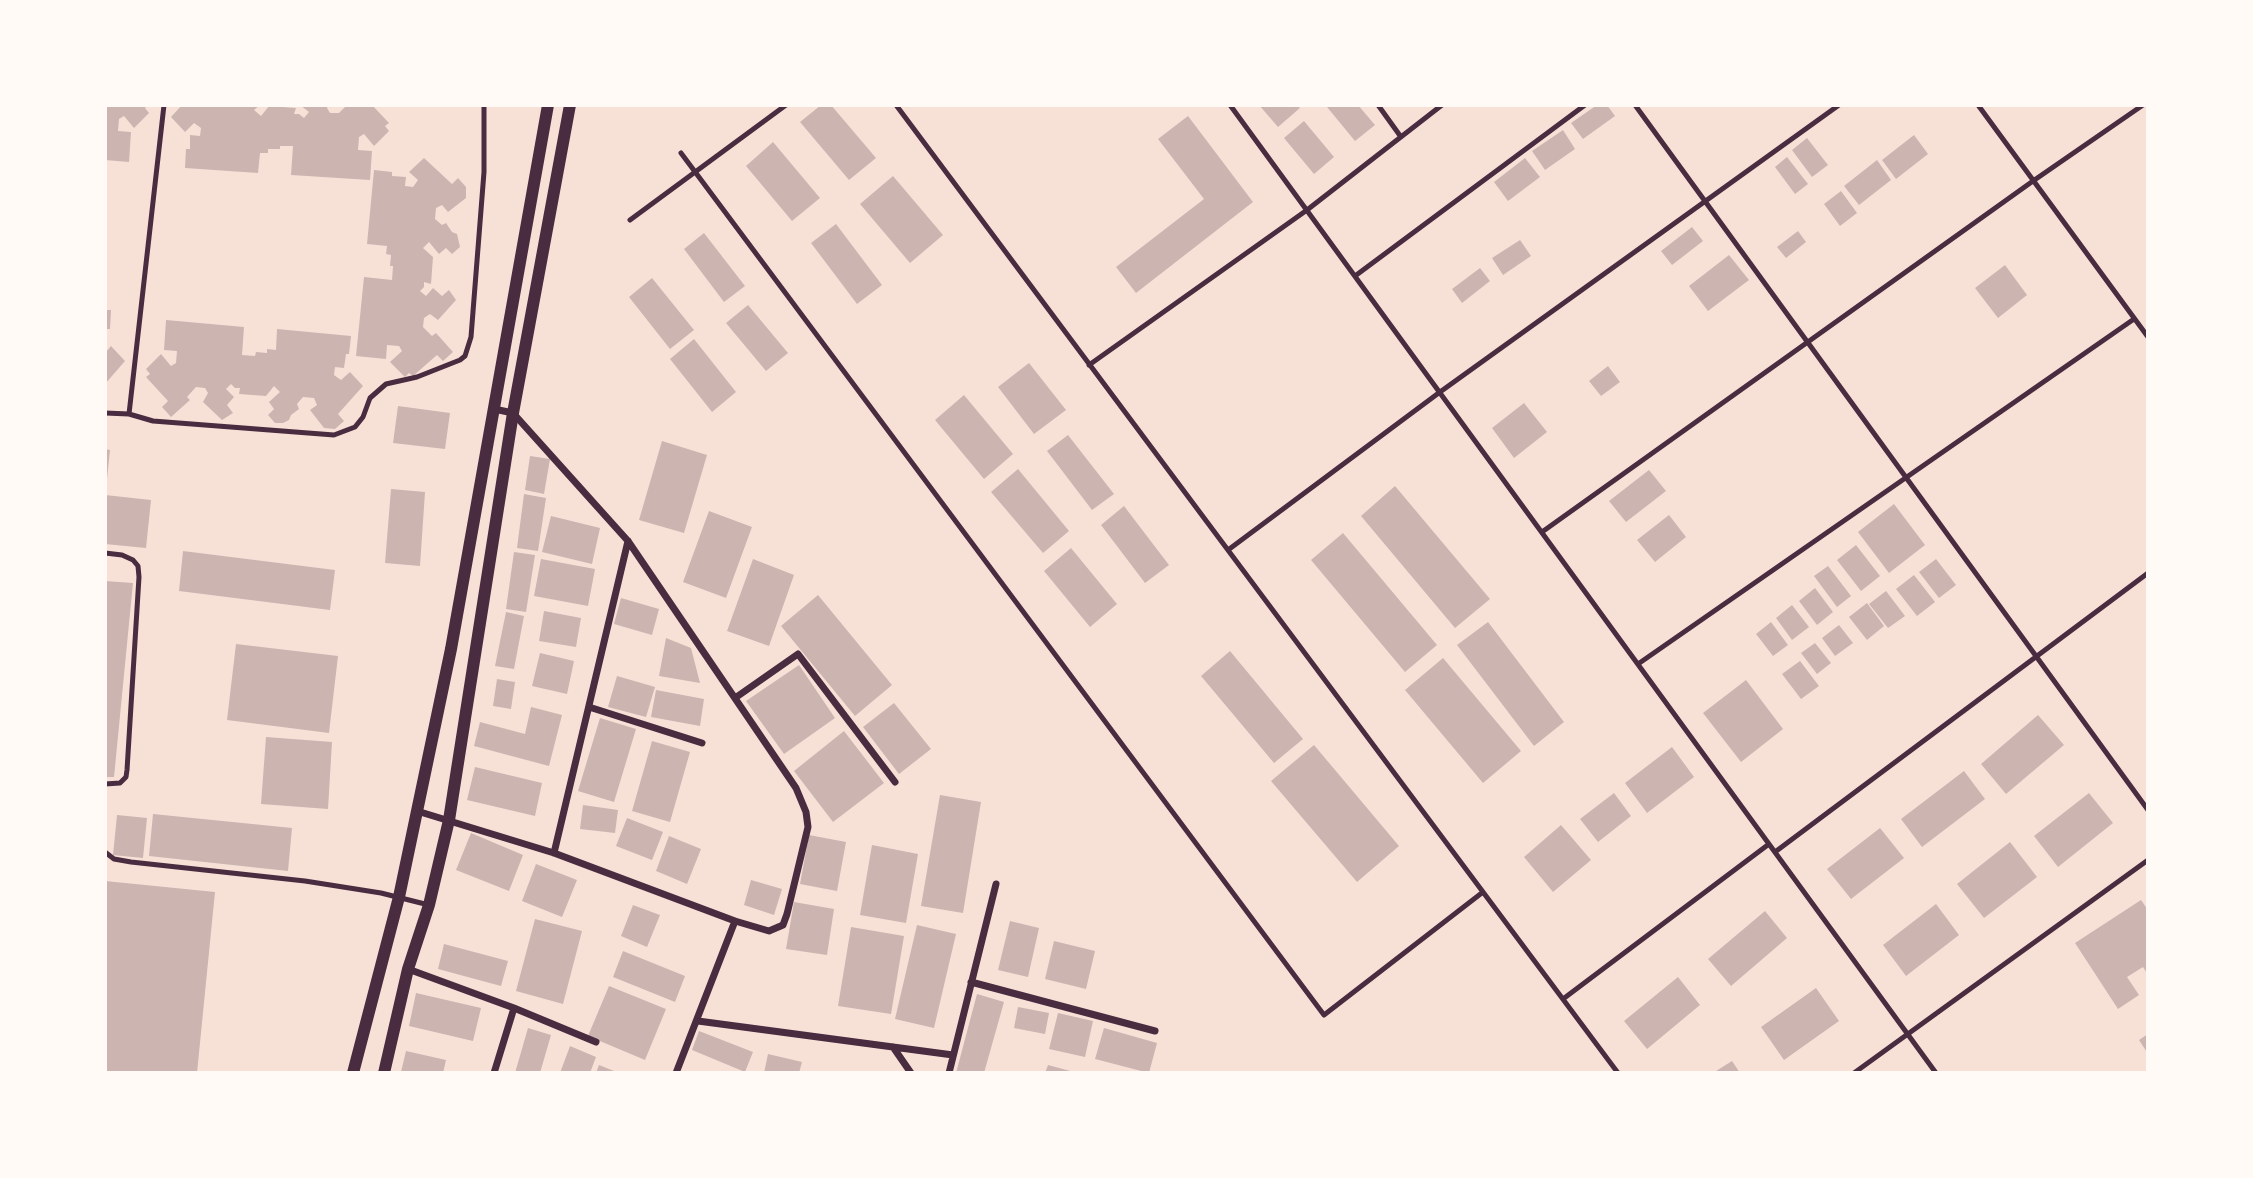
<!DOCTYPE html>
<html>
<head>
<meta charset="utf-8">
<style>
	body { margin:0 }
	#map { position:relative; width:2253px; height:1178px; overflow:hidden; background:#f7e1d7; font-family:"Noto Sans",sans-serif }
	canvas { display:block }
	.frame { position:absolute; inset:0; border:107px solid #fffaf5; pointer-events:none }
</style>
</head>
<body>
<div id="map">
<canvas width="2253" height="1178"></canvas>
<div class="frame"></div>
</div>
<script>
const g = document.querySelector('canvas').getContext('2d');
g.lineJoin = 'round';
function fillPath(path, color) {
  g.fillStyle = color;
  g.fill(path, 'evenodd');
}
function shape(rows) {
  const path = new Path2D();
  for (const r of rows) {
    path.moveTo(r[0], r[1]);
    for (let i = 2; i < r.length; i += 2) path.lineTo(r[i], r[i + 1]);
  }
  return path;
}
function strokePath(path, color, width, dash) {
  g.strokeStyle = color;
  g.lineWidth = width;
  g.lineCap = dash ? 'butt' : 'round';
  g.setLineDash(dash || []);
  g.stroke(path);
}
const building = shape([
	[105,105,148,105,145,108,149,113,134,128,124,116,119,119,118,131,131,132,129,162,105,160],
	[182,105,260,105,254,110,261,116,269,106,296,108,294,114,299,114,304,118,309,112,300,105,328,105,327,108,330,113,339,113,347,105,372,105,389,123,385,126,389,131,374,146,364,134,359,137,358,150,372,151,370,180,291,175,293,146,280,146,280,149,268,149,268,153,260,153,258,173,185,168,186,149,190,149,190,135,200,136,201,128,194,123,185,132,171,117],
	[821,105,831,105,876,158,849,180,800,122],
	[1259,105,1297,105,1300,108,1278,127],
	[1329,105,1358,105,1375,125,1355,141,1327,107],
	[1597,105,1607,105,1615,116,1583,139,1571,123],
	[1188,116,1253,202,1136,293,1116,267,1204,199,1158,139],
	[1304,121,1334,157,1314,174,1284,138],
	[1563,130,1575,149,1545,170,1532,151],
	[1914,135,1928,154,1896,179,1882,160],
	[1807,138,1828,165,1812,177,1792,150],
	[773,142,820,198,792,221,746,166],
	[1787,157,1808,184,1795,194,1775,167],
	[424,158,452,184,458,178,466,187,466,198,448,212,442,205,436,208,435,219,442,225,446,223,452,232,457,234,460,247,452,254,446,248,439,254,429,242,423,248,433,257,431,284,424,282,424,287,420,291,426,296,433,288,442,296,449,290,456,300,438,320,430,314,424,318,423,327,432,336,436,333,453,352,443,361,437,355,413,376,409,373,405,377,390,362,402,351,399,346,387,345,386,359,356,356,364,277,392,280,393,266,390,266,391,255,386,254,387,246,367,244,374,170,392,172,392,176,406,177,405,186,413,187,418,180,409,172],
	[1525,158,1540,177,1508,201,1494,182],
	[1877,160,1891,180,1859,205,1844,186],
	[893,176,943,235,910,263,860,204],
	[1841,191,1857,213,1840,226,1824,204],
	[836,224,882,285,857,304,811,243],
	[1692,227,1703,241,1672,265,1661,251],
	[1798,231,1806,242,1786,258,1777,247],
	[704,233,745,286,724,302,684,249],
	[1520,240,1531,256,1503,275,1492,258],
	[1729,255,1749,280,1708,311,1689,286],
	[2005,265,2027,295,1998,318,1975,288],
	[1480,268,1490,281,1462,303,1452,289],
	[652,278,694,330,670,349,629,297],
	[748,305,788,353,766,371,726,323],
	[105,310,111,310,110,329,105,329],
	[166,320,244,327,242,355,255,356,256,352,267,353,267,349,276,350,277,329,351,336,349,354,346,354,344,368,335,367,334,375,341,380,350,372,363,386,338,414,344,421,335,429,324,428,310,410,317,405,314,398,303,397,297,404,299,409,291,415,289,420,283,423,275,423,268,415,274,409,269,402,280,392,274,386,266,396,239,394,240,388,235,388,231,384,226,389,234,397,227,405,233,413,222,420,203,402,208,393,205,388,196,387,187,397,190,400,171,417,162,407,168,401,146,377,150,374,146,369,161,354,171,366,176,363,177,351,164,350],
	[694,339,736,392,712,412,670,359],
	[111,346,125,361,105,384,105,353],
	[1029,363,1066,410,1034,434,998,387],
	[1608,366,1620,382,1601,396,1589,381],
	[964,395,1013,454,984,479,935,420],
	[1524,403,1547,432,1514,458,1492,428],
	[398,406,450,413,445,449,393,443],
	[1068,435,1114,494,1092,510,1047,451],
	[662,441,707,455,684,533,639,520],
	[105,449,110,450,107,479,105,479],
	[530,456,550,459,544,494,525,490],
	[1018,469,1069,531,1043,553,991,492],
	[1649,470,1666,491,1626,522,1609,501],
	[1395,486,1490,599,1455,628,1361,516],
	[391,489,425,492,420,566,385,563],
	[524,494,546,498,538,551,517,548],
	[105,495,151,500,146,548,105,544],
	[1894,504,1925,545,1889,573,1858,532],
	[1124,506,1169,565,1145,583,1101,525],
	[709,511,752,527,726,598,683,582],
	[1669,515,1686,537,1655,562,1637,540],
	[551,516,600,528,592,564,542,552],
	[1343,533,1437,645,1405,672,1311,560],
	[1856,545,1880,576,1861,591,1837,560],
	[1071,548,1117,604,1090,627,1044,571],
	[183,551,335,570,330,610,179,591],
	[514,552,535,555,526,612,506,609],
	[541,559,595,569,588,606,534,596],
	[753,559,794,575,769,646,727,631],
	[1936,559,1956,585,1939,598,1919,572],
	[1828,566,1851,596,1837,607,1814,576],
	[1914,575,1935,602,1917,616,1896,589],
	[105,581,133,583,114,777,105,777],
	[1815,588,1833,612,1817,625,1799,601],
	[1886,591,1905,616,1888,628,1869,604],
	[818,595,892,685,855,716,781,626],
	[621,598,659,609,652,635,614,624],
	[1867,603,1884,626,1867,640,1849,617],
	[1792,605,1809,627,1792,640,1776,618],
	[544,611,581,618,576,647,539,641],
	[506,612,524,616,514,669,495,666],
	[1488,622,1564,722,1534,746,1457,645],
	[1771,622,1788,645,1773,656,1756,634],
	[1839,625,1853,643,1835,656,1822,638],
	[666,638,691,648,700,683,659,676],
	[1815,643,1831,663,1817,674,1801,653],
	[236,644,338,656,329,733,227,720],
	[1230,651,1303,739,1274,763,1201,676],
	[540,653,574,661,567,694,532,686],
	[1443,658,1521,751,1483,783,1405,690],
	[1800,661,1819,686,1801,699,1782,674],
	[799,665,835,718,784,754,746,701],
	[617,676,655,687,646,717,608,707],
	[497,679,515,682,511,709,493,706],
	[1746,680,1783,729,1741,762,1703,713],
	[656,690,704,699,700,726,651,717],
	[894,703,931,749,899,774,863,727],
	[531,707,562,715,549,766,474,746,480,722,525,734],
	[2038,715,2064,745,2006,794,1981,764],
	[600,718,636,729,614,802,578,791],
	[844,731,884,783,833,822,794,771],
	[266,737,332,742,328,809,261,804],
	[652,741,690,752,670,822,632,811],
	[1314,745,1399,846,1357,882,1271,781],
	[1672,747,1694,777,1647,813,1625,783],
	[475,767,542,783,535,816,467,800],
	[1964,771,1985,799,1922,847,1901,819],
	[1614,793,1631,816,1598,842,1580,819],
	[2089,793,2113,823,2058,867,2034,836],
	[940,795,981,802,963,913,921,906],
	[583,805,618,810,615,833,580,829],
	[153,814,292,828,288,871,149,856],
	[117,815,147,818,143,858,113,855],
	[627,818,663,832,652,860,616,846],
	[1561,825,1591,860,1553,892,1524,857],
	[1880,828,1904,858,1851,899,1827,869],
	[471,833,523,855,509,891,456,870],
	[809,835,846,842,837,891,800,884],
	[669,836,701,849,687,884,656,871],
	[2010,842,2037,877,1984,918,1957,884],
	[872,845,918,854,906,923,860,915],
	[536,864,577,880,562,917,522,901],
	[751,880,782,889,774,915,744,905],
	[105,881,215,892,197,1073,105,1073],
	[2141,900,2148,910,2148,975,2143,967,2127,977,2139,995,2118,1009,2075,943],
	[794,902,834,909,827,955,786,949],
	[1936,904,1959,935,1906,976,1883,945],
	[633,905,660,915,647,947,621,936],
	[1765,911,1787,938,1731,986,1708,959],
	[535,919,582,931,563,1004,516,991],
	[1010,921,1039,928,1028,977,998,970],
	[917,925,956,934,934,1028,895,1019],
	[851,927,904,936,891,1014,838,1006],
	[1054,941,1095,951,1086,989,1045,979],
	[444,944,508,961,501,986,438,969],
	[623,951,685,976,675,1002,613,977],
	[1678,977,1700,1005,1647,1049,1624,1021],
	[609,986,666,1009,645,1060,588,1036],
	[1816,988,1839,1021,1784,1060,1761,1027],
	[416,993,481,1008,473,1041,409,1026],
	[977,994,1004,1002,984,1073,956,1073],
	[1018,1007,1049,1013,1045,1034,1014,1028],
	[1058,1013,1093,1021,1085,1057,1049,1049],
	[528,1028,551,1035,540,1073,515,1073],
	[1104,1028,1157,1043,1149,1073,1095,1059],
	[699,1031,753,1052,745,1072,692,1050],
	[2148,1034,2148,1054,2139,1040],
	[570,1046,596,1057,590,1073,560,1073],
	[406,1051,446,1060,443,1073,401,1072],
	[768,1054,802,1062,799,1073,764,1073],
	[1732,1061,1740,1073,1713,1073],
	[599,1065,619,1073,596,1073],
	[1048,1065,1074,1072,1074,1073,1045,1073]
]);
const service = shape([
	[896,105,1618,1073],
	[1230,105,1936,1073],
	[1378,105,1401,137],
	[1635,105,2148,810],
	[1978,105,2148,337],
	[681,153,1324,1015,1483,892],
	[630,220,786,105],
	[1355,276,1585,105],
	[1089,365,1307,210,1442,105],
	[105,413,129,414,164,105],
	[129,414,153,421,334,435,355,427,363,417,370,398,386,384,417,377,460,360,465,356,471,337,484,172,484,105],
	[1542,532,2033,181,2143,105],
	[1228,550,1440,392,1839,105],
	[105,553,122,555,133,560,138,566,139,577,127,770,126,777,120,783,105,784],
	[1638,664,2134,319],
	[105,852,114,859,131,862,305,881,381,893,429,905],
	[1775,852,2148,573],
	[1563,999,1769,844],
	[1854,1073,2148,860]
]);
const minor = shape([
	[735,698,798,654,895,782],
	[589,707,702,743],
	[417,811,554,853,735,921,769,931,783,925,787,914,808,827,806,812,796,788,628,541,513,413,494,409],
	[554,853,628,541],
	[408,969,514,1008,596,1042],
	[971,982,1155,1031],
	[698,1021,953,1055],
	[893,1047,911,1073],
	[494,1073,514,1008],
	[676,1073,735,921],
	[949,1073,996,884]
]);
const tertiary = shape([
	[353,1073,399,897,451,649,548,105],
	[384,1073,408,969,429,905,449,820,513,413,570,105]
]);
fillPath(building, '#ccb4b1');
strokePath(service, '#4a2c40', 5);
strokePath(minor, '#4a2c40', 7);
strokePath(tertiary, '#4a2c40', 12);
</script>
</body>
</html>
